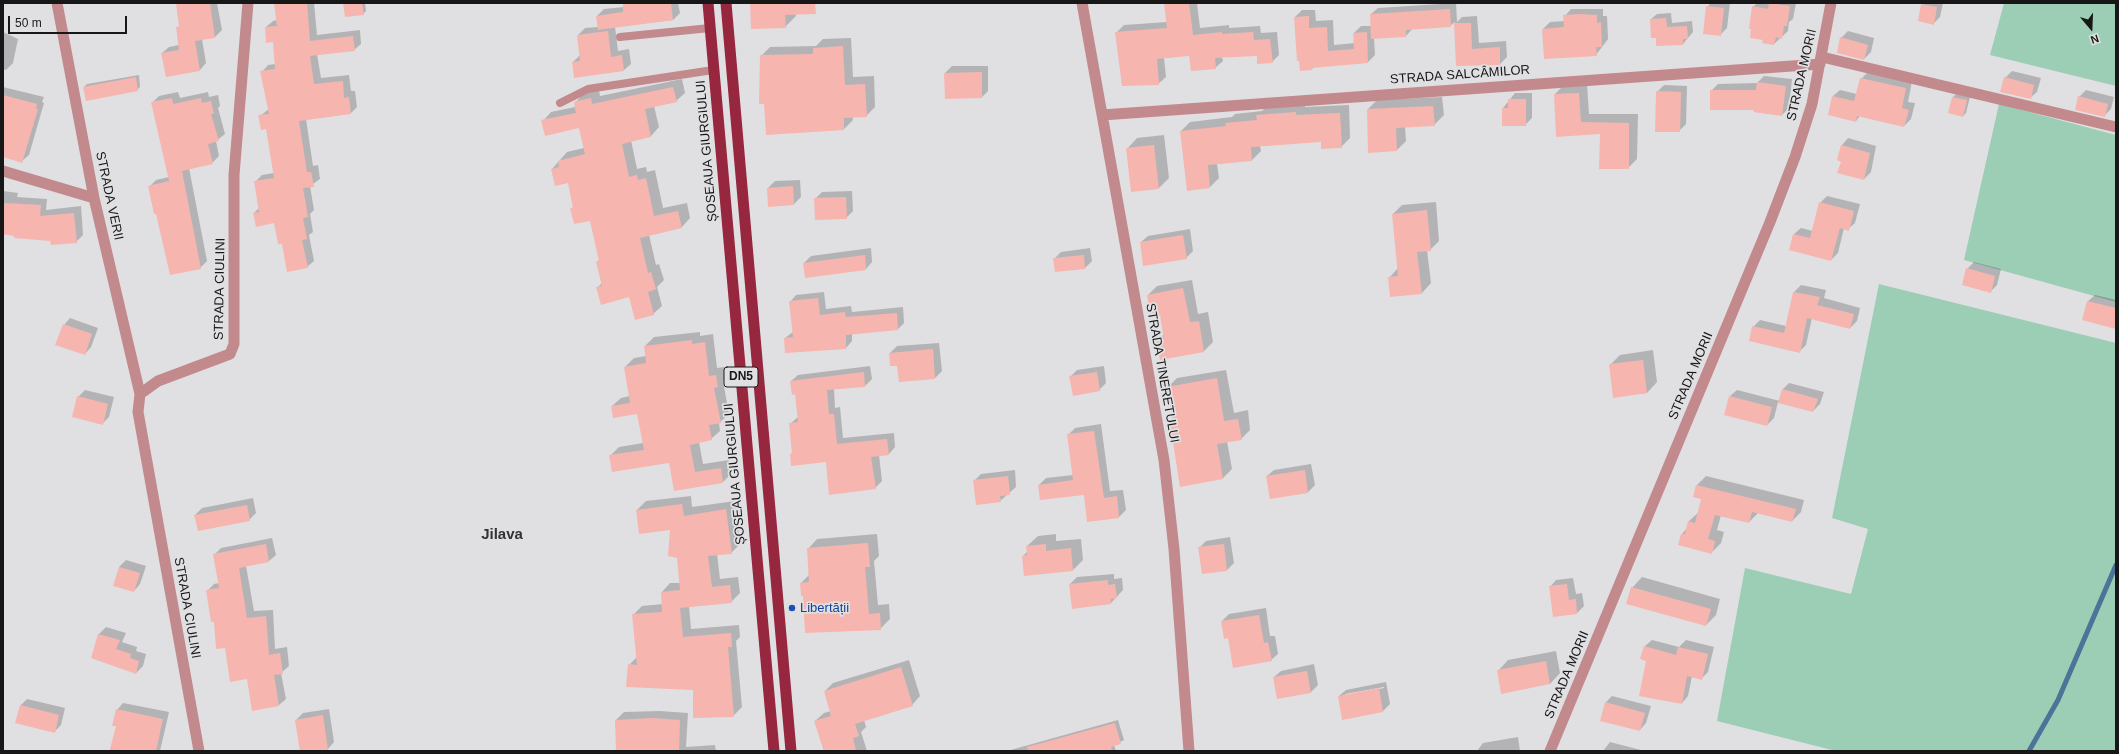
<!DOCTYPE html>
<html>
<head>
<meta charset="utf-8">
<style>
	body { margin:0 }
	#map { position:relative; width:2119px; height:754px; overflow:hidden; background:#e0e0e3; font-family:Helvetica,sans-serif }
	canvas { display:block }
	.frame { position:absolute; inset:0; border:4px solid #171718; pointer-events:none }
	.north { position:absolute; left:2071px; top:8px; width:40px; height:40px; -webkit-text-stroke:3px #e0e0e3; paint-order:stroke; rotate:161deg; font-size:11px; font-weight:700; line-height:16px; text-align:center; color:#171718 }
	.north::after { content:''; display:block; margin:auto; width:14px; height:18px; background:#171718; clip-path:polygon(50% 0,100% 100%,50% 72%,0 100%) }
	.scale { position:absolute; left:8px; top:16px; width:119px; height:18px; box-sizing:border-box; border:2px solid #171718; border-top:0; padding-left:5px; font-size:12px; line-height:14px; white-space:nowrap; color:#171718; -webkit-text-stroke:3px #e0e0e3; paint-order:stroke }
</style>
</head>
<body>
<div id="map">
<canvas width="2119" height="754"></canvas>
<div class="frame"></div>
<div class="north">N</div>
<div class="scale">50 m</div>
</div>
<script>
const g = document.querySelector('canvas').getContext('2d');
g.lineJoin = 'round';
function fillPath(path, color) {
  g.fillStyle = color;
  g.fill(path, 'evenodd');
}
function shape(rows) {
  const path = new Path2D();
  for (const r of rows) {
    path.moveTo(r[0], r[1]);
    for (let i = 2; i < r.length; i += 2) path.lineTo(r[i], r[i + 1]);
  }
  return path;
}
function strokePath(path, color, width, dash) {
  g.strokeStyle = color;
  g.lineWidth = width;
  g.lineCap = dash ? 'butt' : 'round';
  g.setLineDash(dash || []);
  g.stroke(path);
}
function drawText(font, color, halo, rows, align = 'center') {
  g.font = font + ' Helvetica,sans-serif';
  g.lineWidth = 3.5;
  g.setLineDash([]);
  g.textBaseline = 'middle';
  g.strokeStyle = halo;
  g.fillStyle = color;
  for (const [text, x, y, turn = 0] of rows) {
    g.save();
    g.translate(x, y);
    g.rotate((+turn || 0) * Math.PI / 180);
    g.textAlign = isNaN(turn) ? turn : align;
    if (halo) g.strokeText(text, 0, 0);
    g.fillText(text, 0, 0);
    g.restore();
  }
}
const green = shape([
	[2004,3,2116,3,2116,86,1990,55],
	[1999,104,2116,135,2116,302,1964,260],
	[1879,284,2116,343,2116,751,1836,751,1717,721,1745,568,1851,594,1868,529,1832,518]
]);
const shadow = shape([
	[178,3,217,3,222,30,215,37,202,39,206,63,200,70,162,53,169,47,179,45,177,28,180,25],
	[275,3,314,3,317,35,360,30,361,44,354,50,317,54,321,78,349,75,351,91,355,91,357,107,351,113,306,119,313,166,318,165,320,179,310,186,314,210,310,214,313,232,309,235,314,261,307,267,283,242,275,222,254,213,259,208,255,182,262,175,274,173,267,128,260,116,269,109,262,72,268,65,276,64,274,41,266,27,273,21,277,20],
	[347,3,365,3,366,11,363,14],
	[624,3,678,3,680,13,673,20,615,27,618,51,629,49,631,64,624,70,575,77,573,62,580,55,578,35,585,28,598,27,597,16,604,9,624,7],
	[751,3,815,3,796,13,796,16,785,27],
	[1165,3,1197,3,1200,28,1229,25,1229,28,1260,26,1261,33,1277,32,1279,55,1272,62,1258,55,1222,57,1223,61,1215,68,1190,55,1164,58,1166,77,1158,84,1117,32,1124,25,1167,22],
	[1456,3,1457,22,1462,17,1477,16,1479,43,1506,41,1507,57,1500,64,1457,65,1455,22,1450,26,1413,28,1406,36,1374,38,1375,55,1368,62,1314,67,1312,69,1295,17,1302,10,1315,10,1316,21,1333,20,1334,45,1355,43,1354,33,1361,26,1372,26,1371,14,1378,8],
	[1711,3,1730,3,1727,28,1720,35,1707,7],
	[1757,3,1796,3,1793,19,1789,22,1788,31,1774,44,1764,39,1753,7],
	[1923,3,1943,3,1940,17,1933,24,1919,20],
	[1571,9,1603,9,1603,16,1607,16,1608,39,1596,55,1543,29,1550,22,1565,21,1565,16],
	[1671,13,1672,23,1692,21,1693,32,1683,44,1656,37,1651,19,1657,14],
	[1848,31,1874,38,1871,52,1864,59,1841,38],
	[3,32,18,39,13,63,6,70,3,69],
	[851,38,853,77,874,76,875,107,866,116,852,116,853,120,844,129,761,56,770,47,816,46,823,39],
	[952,66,988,66,988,91,982,97,945,73],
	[2012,71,2041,78,2037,92,2030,98,2005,78],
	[1868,72,1912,81,1908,102,1915,103,1911,119,1904,126,1860,116,1856,121,1833,96,1840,90,1857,94,1861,79],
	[139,75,140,87,137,90,84,87,87,84],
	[1764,76,1792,79,1789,108,1782,115,1755,109,1711,91,1718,84,1757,83],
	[682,79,685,93,676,101,654,106,659,127,651,136,631,140,637,169,646,167,647,172,655,170,663,208,687,203,690,218,682,227,649,235,656,265,659,264,664,280,657,287,662,306,653,314,630,296,597,288,602,283,597,262,600,259,590,220,571,209,574,206,569,182,552,169,567,152,584,148,579,127,543,121,551,112,575,107,575,103,583,94,599,90,600,96],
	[1587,84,1589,114,1638,114,1637,159,1628,168,1601,133,1557,136,1555,94,1563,86],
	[1664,85,1687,86,1686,124,1679,131,1657,92],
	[3,87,44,97,42,102,44,103,29,155,22,161,3,156],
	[2086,90,2114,97,2111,109,2104,116,2079,97],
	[178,92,180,98,208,92,209,97,218,95,220,106,218,108,225,134,216,141,219,156,212,163,189,168,207,261,200,268,157,213,149,187,156,180,169,177,152,103,159,96],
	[1515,93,1532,93,1532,118,1525,125,1503,108],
	[1956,94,1970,97,1966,113,1963,116,1953,97],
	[1442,97,1444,115,1434,125,1405,127,1406,141,1397,150,1368,109,1377,100],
	[1305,104,1305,107,1349,105,1350,138,1341,147,1322,141,1260,146,1261,151,1252,160,1217,164,1219,178,1210,187,1188,190,1181,131,1190,122,1232,117,1235,114,1262,111,1266,107],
	[1164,135,1169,178,1159,188,1127,149,1137,138],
	[1848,138,1876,146,1871,172,1864,179,1838,159,1842,145],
	[800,180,801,197,794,204,769,206,768,188,775,181],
	[3,191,18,193,17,197,47,199,46,210,81,206,83,235,76,242,3,233],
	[852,191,853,211,846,218,815,199,822,192],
	[1827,196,1860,204,1855,223,1848,229,1844,228,1838,253,1831,260,1794,234,1801,228,1813,231,1820,203],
	[1436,202,1439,241,1430,250,1427,250,1431,283,1422,293,1391,296,1389,278,1398,268,1393,214,1402,205],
	[1190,229,1193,251,1186,258,1141,242,1148,236],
	[871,248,872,262,866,269,804,263,811,256],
	[1090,248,1092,261,1085,268,1054,259,1061,252],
	[1974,262,2001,269,1997,285,1990,292,1967,269],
	[1192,280,1198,314,1208,312,1213,342,1204,351,1161,359,1157,341,1164,334,1161,314,1148,295,1157,286],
	[1801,285,1826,290,1824,298,1860,308,1857,321,1850,328,1812,318,1806,345,1799,352,1753,327,1760,320,1786,326,1794,292],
	[824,292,826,309,851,306,852,312,903,307,904,323,898,329,852,333,852,341,846,348,785,338,793,332,790,302,796,295],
	[2095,295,2116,300,2116,328,2088,301],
	[70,318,98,328,91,347,85,354,64,325],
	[700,332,700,336,713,334,717,368,724,367,726,378,723,381,729,414,719,423,720,431,711,439,699,442,703,464,729,460,731,474,723,482,675,490,670,462,611,455,619,447,643,443,638,413,612,406,621,398,630,396,625,367,634,358,646,356,645,346,654,337],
	[939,343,942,371,935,378,900,381,898,364,890,353,897,346],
	[1653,350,1657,382,1647,393,1614,397,1610,365,1620,355],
	[870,366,872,379,865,386,834,389,835,408,840,407,843,438,894,433,895,447,889,454,879,455,882,481,875,488,826,460,791,454,793,452,790,424,798,417,796,393,791,381,798,375],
	[1104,366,1106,383,1099,390,1070,377,1077,370],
	[1226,370,1234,413,1248,410,1250,430,1241,439,1227,441,1232,469,1222,479,1171,423,1174,420,1168,387,1177,378],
	[1789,383,1824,392,1820,404,1813,411,1778,402,1774,418,1767,425,1730,396,1737,390,1780,401,1783,389],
	[85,390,114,397,109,417,102,424,78,397],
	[1101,424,1110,491,1123,490,1126,510,1119,517,1084,494,1039,485,1046,478,1073,475,1068,435,1075,428],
	[1311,464,1315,485,1308,492,1270,498,1267,476,1274,470],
	[1015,470,1016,487,1000,501,974,481,981,474],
	[1706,476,1804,500,1801,512,1792,521,1758,513,1749,522,1721,515,1717,530,1724,532,1721,543,1712,552,1682,534,1687,528,1689,521,1699,512,1702,498,1697,485],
	[691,496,692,507,735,501,740,544,731,553,717,554,720,579,738,577,740,593,731,602,689,606,691,629,739,625,740,637,736,641,742,707,733,716,694,689,629,665,637,657,633,615,642,606,663,604,662,592,670,583,680,583,678,557,671,529,637,510,646,501],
	[253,498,256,513,249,520,195,515,202,508],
	[877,534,879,556,874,561,878,605,889,604,890,619,880,629,804,595,801,583,810,574,808,549,817,539],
	[1056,534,1056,541,1081,539,1083,560,1073,570,1023,556,1028,551,1027,546,1038,536],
	[1230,537,1234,563,1227,570,1203,573,1200,547,1206,541],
	[272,538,276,555,269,561,246,566,254,611,273,610,275,649,287,647,289,666,281,673,286,699,279,705,253,710,248,678,226,647,215,621,207,591,214,584,219,583,214,555,221,548],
	[126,560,146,566,140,584,134,591,119,567],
	[1114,574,1114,579,1122,578,1123,590,1111,603,1070,584,1077,577],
	[1642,577,1720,599,1716,615,1706,625,1632,588],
	[1573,578,1576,594,1582,593,1584,606,1577,613,1550,587,1556,580],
	[1266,608,1270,636,1275,636,1278,654,1271,660,1229,637,1222,621,1229,614],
	[106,627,126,633,122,642,137,647,136,651,146,654,143,666,136,673,92,658,99,634],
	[1652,640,1679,647,1686,640,1714,647,1708,672,1702,678,1692,676,1688,696,1682,703,1647,660,1645,646],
	[1556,651,1560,673,1550,684,1498,671,1508,660],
	[909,660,920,696,912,705,864,720,866,727,861,732,867,751,824,751,815,721,824,713,831,711,825,691,833,683],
	[1314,664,1318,685,1311,692,1278,698,1274,677,1281,671],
	[1386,682,1390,704,1383,711,1343,718,1339,696,1346,690],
	[1384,687,1384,688,1345,696,1345,694],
	[1612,696,1651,706,1646,723,1640,730,1606,702],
	[27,699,65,708,61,725,54,732,20,706],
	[123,703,169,712,160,751,110,751,117,726,117,710],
	[329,709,334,742,328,749,301,751,296,720,303,713],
	[660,711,688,713,686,747,715,745,716,751,656,751,616,720,624,712],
	[1118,720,1124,740,1114,745,1116,751,1007,751],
	[1518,737,1520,751,1477,751,1483,743],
	[1610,742,1645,751,1603,751]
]);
const stream = shape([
	[2029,751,2058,700,2116,565]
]);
const building = shape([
	[176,3,210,3,215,38,195,41,200,71,166,77,161,53,179,50,176,27,179,27],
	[274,3,307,3,310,41,353,36,355,51,310,56,314,84,343,81,344,98,349,97,351,114,299,121,307,172,311,172,314,187,303,188,308,217,303,218,307,239,302,240,308,268,287,272,282,244,278,244,274,223,256,227,253,213,259,212,254,181,274,178,266,129,261,130,258,115,269,114,260,71,275,69,273,42,266,43,265,27,277,26],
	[343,3,362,3,364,15,345,17],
	[623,3,671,3,673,20,598,30,596,16,623,12],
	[750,3,815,3,816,14,785,15,786,28,751,29],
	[1164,3,1189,3,1193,35,1222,32,1222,34,1253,32,1254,40,1270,39,1273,63,1257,64,1257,56,1215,58,1216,69,1191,71,1189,56,1157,59,1159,85,1122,86,1115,32,1167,28],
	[1769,3,1790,6,1787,26,1784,26,1782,39,1776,37,1774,45,1762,43,1763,40,1750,38,1751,29,1749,29,1752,6,1768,9],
	[1921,4,1937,7,1934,25,1918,21],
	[1706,6,1724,8,1721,36,1703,34],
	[1450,9,1451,27,1406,30,1406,37,1371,39,1370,14],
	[1581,14,1597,15,1597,23,1601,22,1602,47,1596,47,1597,56,1544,59,1542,29,1564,27,1563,15],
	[1309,16,1309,28,1327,27,1328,51,1354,49,1353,33,1367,32,1368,63,1312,68,1312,70,1300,71,1299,61,1297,61,1294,17],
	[1666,18,1667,27,1687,26,1688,39,1683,39,1683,45,1656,46,1656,38,1651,38,1650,19],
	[1454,23,1471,23,1472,49,1500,47,1500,65,1456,66],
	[608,31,611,57,622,55,624,71,574,78,572,62,580,61,577,35],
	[1840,37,1868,45,1864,60,1837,53],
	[843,46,845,85,865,84,867,117,844,118,844,130,766,135,764,104,759,104,760,55,813,54,813,48],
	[982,72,982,98,945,99,944,73],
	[136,77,138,91,86,101,83,87],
	[2004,77,2034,85,2031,99,2000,92],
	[1860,78,1906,88,1902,108,1909,110,1904,127,1857,116,1856,122,1828,115,1832,96,1854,101],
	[1757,82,1786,86,1782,116,1753,112,1754,110,1710,110,1710,90,1756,90],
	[673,87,677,102,645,109,651,137,622,144,629,177,637,175,638,180,646,178,654,216,678,211,682,228,640,238,648,273,651,272,656,289,648,292,654,315,635,320,629,297,601,305,596,287,602,286,596,262,599,261,590,221,574,224,570,208,573,208,568,183,555,186,551,169,559,167,558,161,585,154,579,128,545,136,541,120,576,113,574,102,577,101,591,98,592,104],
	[1656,91,1681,92,1680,132,1655,132],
	[1579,93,1581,122,1629,123,1629,169,1599,169,1600,134,1556,137,1554,94],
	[3,95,37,104,36,109,38,109,22,163,3,157],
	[2078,96,2108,104,2105,117,2075,110],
	[1952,97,1967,100,1963,117,1948,113],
	[172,98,173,104,201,98,202,103,211,101,214,114,211,114,219,141,208,144,213,164,182,171,201,269,170,275,156,214,154,214,148,186,169,181,151,102],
	[1508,99,1526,99,1526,126,1502,126,1502,108,1508,108],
	[1433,106,1435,126,1396,128,1397,151,1368,153,1367,109],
	[1296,112,1296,115,1340,113,1342,148,1321,149,1321,142,1251,147,1252,161,1208,165,1210,188,1187,191,1180,131,1226,126,1225,123,1257,120,1256,115],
	[1154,145,1159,189,1131,192,1126,148],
	[1841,145,1870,153,1864,180,1837,173,1841,162,1837,160],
	[793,186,794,205,768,207,767,188],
	[846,197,847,219,815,220,814,198],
	[1819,202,1854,211,1849,231,1840,228,1831,261,1789,250,1793,234,1810,238],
	[3,203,41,205,40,216,74,213,77,243,51,245,50,241,14,238,14,236,3,234],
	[1427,210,1431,251,1417,252,1422,294,1390,297,1388,277,1398,276,1392,214],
	[1183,235,1187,259,1143,266,1140,242],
	[865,255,866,270,805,278,803,263],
	[1084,255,1085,269,1055,272,1053,258],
	[1966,268,1995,276,1991,293,1962,285],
	[1183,288,1190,322,1199,321,1204,352,1160,360,1156,340,1164,339,1160,315,1151,317,1147,295],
	[1793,292,1820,297,1817,305,1854,314,1850,329,1807,318,1800,353,1749,341,1752,326,1784,333],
	[818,298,820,315,845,312,846,317,897,313,898,330,846,335,846,349,785,353,784,338,793,337,789,301],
	[2087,301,2116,308,2116,329,2082,320],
	[63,324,92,334,85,355,55,345],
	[692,340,692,344,705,342,709,376,716,375,718,387,714,388,721,423,709,425,712,440,690,445,695,472,721,468,723,483,674,491,669,463,612,472,609,455,644,450,637,414,613,418,611,406,630,403,624,367,646,363,644,346],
	[933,349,935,379,899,382,897,366,890,366,889,353],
	[1643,360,1647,393,1613,398,1609,364],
	[864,372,865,387,827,390,829,414,834,414,837,444,887,439,889,455,871,457,876,489,829,495,826,462,791,466,790,454,792,454,789,423,798,422,795,394,792,395,790,381],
	[1097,372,1100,391,1073,396,1069,376],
	[1217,378,1224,421,1238,419,1242,440,1217,444,1223,479,1180,487,1170,423,1173,422,1167,387],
	[1782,389,1818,399,1813,412,1778,403],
	[77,396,108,404,103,425,72,417],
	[1729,396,1772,407,1767,426,1724,415],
	[1094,431,1104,498,1117,496,1119,518,1087,522,1084,495,1040,500,1038,485,1073,480,1067,434],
	[1305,470,1308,493,1270,499,1266,476],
	[1008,476,1010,495,1000,496,1001,502,976,505,973,480],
	[1696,485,1796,509,1792,522,1752,512,1749,523,1715,515,1708,539,1715,541,1712,554,1678,545,1681,534,1685,534,1688,521,1695,523,1701,499,1693,497],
	[682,504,684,516,726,509,732,554,708,556,712,587,730,585,732,603,680,608,683,637,731,633,732,647,728,647,734,717,693,718,693,690,626,687,628,664,637,665,632,614,662,612,661,592,680,590,677,558,668,556,670,530,639,534,636,510],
	[247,505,250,521,198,531,194,515],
	[868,543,870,567,865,567,869,614,880,613,881,630,805,633,803,596,801,596,800,583,809,582,807,548],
	[266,544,269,562,239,568,247,618,266,616,269,655,280,653,283,674,274,675,279,706,252,711,247,679,230,682,225,648,216,649,214,622,211,622,206,590,219,588,213,554],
	[1046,544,1046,551,1071,548,1073,571,1024,576,1022,556,1027,555,1026,546],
	[1224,544,1227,571,1202,574,1198,547],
	[119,567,140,573,134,592,113,586],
	[1108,580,1108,585,1115,584,1117,598,1111,599,1111,604,1072,609,1069,584],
	[1567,584,1569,600,1576,599,1577,614,1553,617,1549,586],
	[1631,587,1711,609,1706,626,1626,604],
	[1259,615,1264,643,1268,642,1272,661,1233,668,1228,638,1224,639,1221,621],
	[98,634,120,640,116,649,131,654,130,658,139,661,136,674,91,658],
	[1644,646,1676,655,1678,647,1708,654,1702,680,1687,676,1682,704,1639,696,1646,661,1640,659],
	[1546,661,1550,684,1501,694,1497,670],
	[901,667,913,706,855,724,859,736,853,738,856,751,824,751,814,721,831,716,824,691],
	[1307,671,1311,693,1277,699,1273,677],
	[1379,688,1383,712,1342,720,1338,696],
	[1605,702,1645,713,1640,731,1600,721],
	[20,705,59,715,55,733,15,723],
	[116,709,163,719,156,751,119,751,110,749,116,726,112,726],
	[323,715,328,750,300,751,295,720],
	[652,718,680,720,679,751,616,751,615,720],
	[1115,723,1121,744,1111,747,1112,751,1028,751,1027,747]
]);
const service = shape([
	[620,37,710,28],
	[560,103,588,89,713,70]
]);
const minor = shape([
	[57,3,94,198,140,394],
	[1082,3,1164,460,1174,549,1189,751],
	[1822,57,2116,127],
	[1102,115,1820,64],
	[3,171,94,198],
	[199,751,138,412,140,394,158,381,230,354,234,344,234,175,248,3],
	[1550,751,1770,222,1795,157,1812,104,1831,3]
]);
const trunk = shape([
	[708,3,774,751],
	[726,3,791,751]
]);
const markers = [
	[792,608,4,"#1a4fb4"]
];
const shields = [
	[741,377,34]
];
const shieldNames = [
	["DN5",741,377]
];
const streetNames = [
	["STRADA SALCÂMILOR",1460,75,-4],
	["STRADA MORII",1802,75,-77],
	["ȘOSEAUA GIURGIULUI",707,151,-95],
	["STRADA VERII",109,196,78],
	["STRADA CIULINI",220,289,-89],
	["STRADA TINERETULUI",1162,373,80],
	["STRADA MORII",1691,376,-67],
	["ȘOSEAUA GIURGIULUI",735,474,-95],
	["STRADA CIULINI",187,608,80],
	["STRADA MORII",1567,675,-67]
];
const transitNames = [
	["Libertății",800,608]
];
const quarterNames = [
	["Jilava",502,535]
];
fillPath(green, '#9ccdb5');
fillPath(shadow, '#0003');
strokePath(stream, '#4e7398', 5);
fillPath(building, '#f6b5af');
strokePath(service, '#c38a8d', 8);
strokePath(minor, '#c38a8d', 11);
strokePath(trunk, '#97273e', 11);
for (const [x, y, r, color] of markers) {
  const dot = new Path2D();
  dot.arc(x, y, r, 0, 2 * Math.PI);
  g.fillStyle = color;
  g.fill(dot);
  strokePath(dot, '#e0e0e3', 1.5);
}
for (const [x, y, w] of shields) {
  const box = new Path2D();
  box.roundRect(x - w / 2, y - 10, w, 20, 3);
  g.fillStyle = '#e0e0e3';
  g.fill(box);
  strokePath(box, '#171718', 1);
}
drawText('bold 12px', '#171718', null, shieldNames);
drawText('13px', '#171718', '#e0e0e3', streetNames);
drawText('13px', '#164399', '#e0e0e3', transitNames, 'left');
drawText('bold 15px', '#333335', '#e0e0e3', quarterNames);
</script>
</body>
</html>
